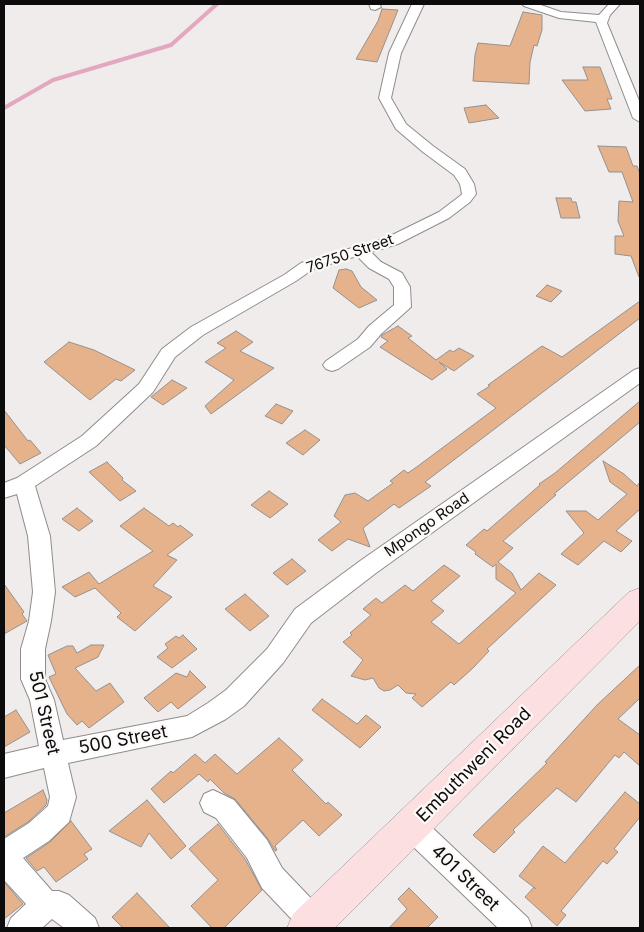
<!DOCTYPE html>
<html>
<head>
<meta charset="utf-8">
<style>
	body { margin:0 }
	#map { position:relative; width:644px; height:932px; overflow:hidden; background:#efeceb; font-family:Inter,sans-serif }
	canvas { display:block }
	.frame { position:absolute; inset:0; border:5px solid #0d0c0c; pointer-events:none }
</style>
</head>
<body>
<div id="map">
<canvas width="644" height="932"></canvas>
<div class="frame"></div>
</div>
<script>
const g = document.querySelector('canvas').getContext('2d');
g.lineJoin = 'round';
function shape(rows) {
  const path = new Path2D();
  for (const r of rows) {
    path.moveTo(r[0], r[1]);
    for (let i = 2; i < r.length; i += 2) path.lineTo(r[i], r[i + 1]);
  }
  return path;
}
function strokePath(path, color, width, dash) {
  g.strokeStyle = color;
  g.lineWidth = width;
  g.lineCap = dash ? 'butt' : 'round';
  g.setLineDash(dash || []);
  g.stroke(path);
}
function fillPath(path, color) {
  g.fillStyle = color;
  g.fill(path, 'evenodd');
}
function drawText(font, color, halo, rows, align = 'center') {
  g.font = font + ' Inter,sans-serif';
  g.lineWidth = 4.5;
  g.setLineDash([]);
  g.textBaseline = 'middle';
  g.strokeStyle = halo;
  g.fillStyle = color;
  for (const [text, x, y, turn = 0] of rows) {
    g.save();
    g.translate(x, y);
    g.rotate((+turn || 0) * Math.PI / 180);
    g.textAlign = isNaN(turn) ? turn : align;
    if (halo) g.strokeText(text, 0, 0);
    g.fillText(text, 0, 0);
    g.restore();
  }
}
const stream = shape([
	[4,108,53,80,171,45,217,4]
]);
const building = shape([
	[382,9,398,10,377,62,356,59,378,21,382,9],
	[523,12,542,15,542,30,537,46,534,45,530,62,529,84,473,81,475,55,478,43,510,46,523,12],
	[583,67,600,67,612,99,607,99,611,109,585,111,562,80,588,80,583,67],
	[486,105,499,118,469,123,464,108,486,105],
	[598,146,626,147,633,166,637,166,640,174,640,276,639,277,631,256,615,254,615,236,624,236,618,221,619,201,633,202,622,172,609,172,598,146],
	[556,198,571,198,572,202,576,202,580,218,561,218,556,198],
	[346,269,352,271,361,287,377,300,359,308,333,288,339,270,346,269],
	[547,285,562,291,551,302,536,296,547,285],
	[640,301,640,318,425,482,431,486,399,508,394,504,363,528,370,547,348,539,332,551,318,540,341,522,334,516,345,495,355,493,368,501,393,483,390,481,404,470,408,473,418,466,496,408,477,394,490,386,488,385,542,346,562,357,640,301],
	[398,326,412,336,408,338,436,360,450,350,453,352,459,348,474,356,454,371,439,362,447,369,432,380,380,347,388,341,381,337,382,335,398,326],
	[236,331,253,342,240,351,274,368,211,414,205,406,234,380,205,362,226,348,217,343,236,331],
	[69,342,94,350,135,370,121,381,116,379,90,400,44,362,69,342],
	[172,380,187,388,163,405,151,397,172,380],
	[640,401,640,422,554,494,556,495,503,541,513,548,498,562,512,573,521,590,539,573,556,585,487,649,489,651,473,668,454,685,451,682,422,707,412,698,416,694,406,693,398,685,390,690,384,691,379,688,373,678,365,680,351,676,363,660,343,642,352,635,350,633,371,615,363,609,376,598,382,603,405,585,413,591,444,565,460,576,431,601,444,611,431,622,459,644,516,593,496,579,496,564,493,567,475,554,476,552,466,545,484,529,487,531,540,485,539,484,555,473,640,401],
	[276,404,293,411,282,424,265,416,276,404],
	[4,410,28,441,30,440,41,453,20,464,4,445,4,410],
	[305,430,320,440,303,455,286,443,305,430],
	[603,461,624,474,637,486,640,482,640,509,616,531,632,541,621,552,604,541,578,565,561,554,584,533,566,511,586,511,598,520,627,494,610,482,603,461],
	[107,462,123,478,122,480,136,491,120,501,89,472,107,462],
	[269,491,288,504,270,518,251,505,269,491],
	[77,508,93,521,79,531,62,519,77,508],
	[144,508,169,526,173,523,178,527,180,525,193,535,167,555,177,560,153,586,172,597,135,631,117,617,121,613,95,588,75,597,62,587,89,572,99,584,153,551,120,526,144,508],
	[292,559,306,571,287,585,273,573,292,559],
	[4,584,24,612,22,614,27,621,4,634,4,584],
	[245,594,269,616,250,631,225,609,245,594],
	[183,635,197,649,172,668,157,657,168,648,165,644,176,636,179,638,183,635],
	[91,645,104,645,98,657,75,668,96,691,110,683,124,702,89,728,82,721,77,725,67,714,49,677,56,674,48,655,67,646,73,646,77,653,91,645],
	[640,665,640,698,618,719,640,735,640,766,624,752,619,758,615,755,576,802,557,788,513,830,515,832,494,853,473,835,547,763,545,762,597,705,640,665],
	[190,671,206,687,178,709,171,702,158,712,144,698,176,673,187,677,190,671],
	[322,699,357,724,366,715,381,727,360,748,312,710,322,699],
	[16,710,30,732,4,747,4,717,16,710],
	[279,738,303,760,292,770,326,804,328,802,342,815,319,836,303,820,275,846,277,850,275,851,268,839,235,799,224,793,210,779,208,782,199,774,164,803,151,789,171,771,173,773,195,754,205,763,215,754,237,774,279,738],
	[43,790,47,800,46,805,28,822,4,837,4,813,43,790],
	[625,792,640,804,640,817,614,849,618,852,607,864,603,861,561,911,566,915,557,926,525,897,534,887,536,889,519,876,543,846,565,863,625,792],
	[147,800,186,846,171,859,149,833,141,847,109,831,147,800],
	[71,821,92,849,84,854,88,859,56,882,44,867,37,871,26,858,50,842,71,821],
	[218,824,245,859,262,890,224,928,212,928,191,906,218,880,189,849,218,824],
	[4,882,23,904,4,919,4,882],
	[409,888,438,917,427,928,389,928,407,909,398,899,409,888],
	[137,893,170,928,123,928,112,917,137,893]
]);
const street = shape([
	[369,4,379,4,381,7,375,10,371,9,369,4],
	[412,4,424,4,401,53,391,98,406,124,433,146,465,169,474,184,476,194,470,202,449,218,398,244,371,252,381,262,402,273,410,287,411,307,381,334,370,347,338,369,332,371,326,369,323,365,326,361,358,339,369,326,394,305,394,287,389,279,369,268,357,256,313,269,296,281,203,335,175,357,153,392,96,446,35,486,50,536,55,592,51,621,45,649,45,679,54,700,63,740,187,716,208,703,226,690,267,649,295,609,360,561,634,370,640,368,640,383,376,573,311,623,283,663,244,706,226,719,192,737,68,763,76,797,69,822,49,841,23,858,52,891,59,891,69,895,95,918,99,928,64,928,52,919,42,928,7,928,11,918,26,904,4,880,4,839,29,823,48,806,50,797,44,768,4,778,4,754,39,746,30,700,21,679,21,649,29,621,33,592,28,536,17,494,4,498,4,483,17,478,82,436,139,384,162,349,191,327,284,275,301,263,386,238,439,212,460,196,462,194,460,184,454,175,423,152,396,129,379,98,389,53,412,4],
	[522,4,538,4,561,12,599,15,609,4,620,4,610,15,607,23,640,103,640,122,633,118,596,22,559,18,524,6,522,4],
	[213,790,234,800,267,840,282,868,324,912,328,922,326,928,300,928,262,888,247,858,216,818,204,812,200,803,204,794,213,790],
	[412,814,422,818,528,918,532,928,498,928,402,836,399,827,402,818,412,814]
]);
const secondary = shape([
	[640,588,640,621,335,928,287,928,293,914,629,592,640,588]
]);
const streetNames = [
	["76750 Street",350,254,-19],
	["Mpongo Road",427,525,-35]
];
const nearStreetnames = [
	["501 Street",44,713,77],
	["500 Street",123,740,-11],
	["Embuthweni Road",474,765,-45],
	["401 Street",465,878,44]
];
strokePath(stream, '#e4a7c0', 4);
fillPath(building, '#e5b28c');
strokePath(building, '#94918f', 1);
strokePath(street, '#8f8c8b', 2);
strokePath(secondary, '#8f8c8b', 1);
fillPath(street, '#fff');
fillPath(secondary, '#fcdfe1');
drawText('15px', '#0d0c0c', '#fdf9f8', streetNames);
drawText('18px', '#0d0c0c', '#fdf9f8', nearStreetnames);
</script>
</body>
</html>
